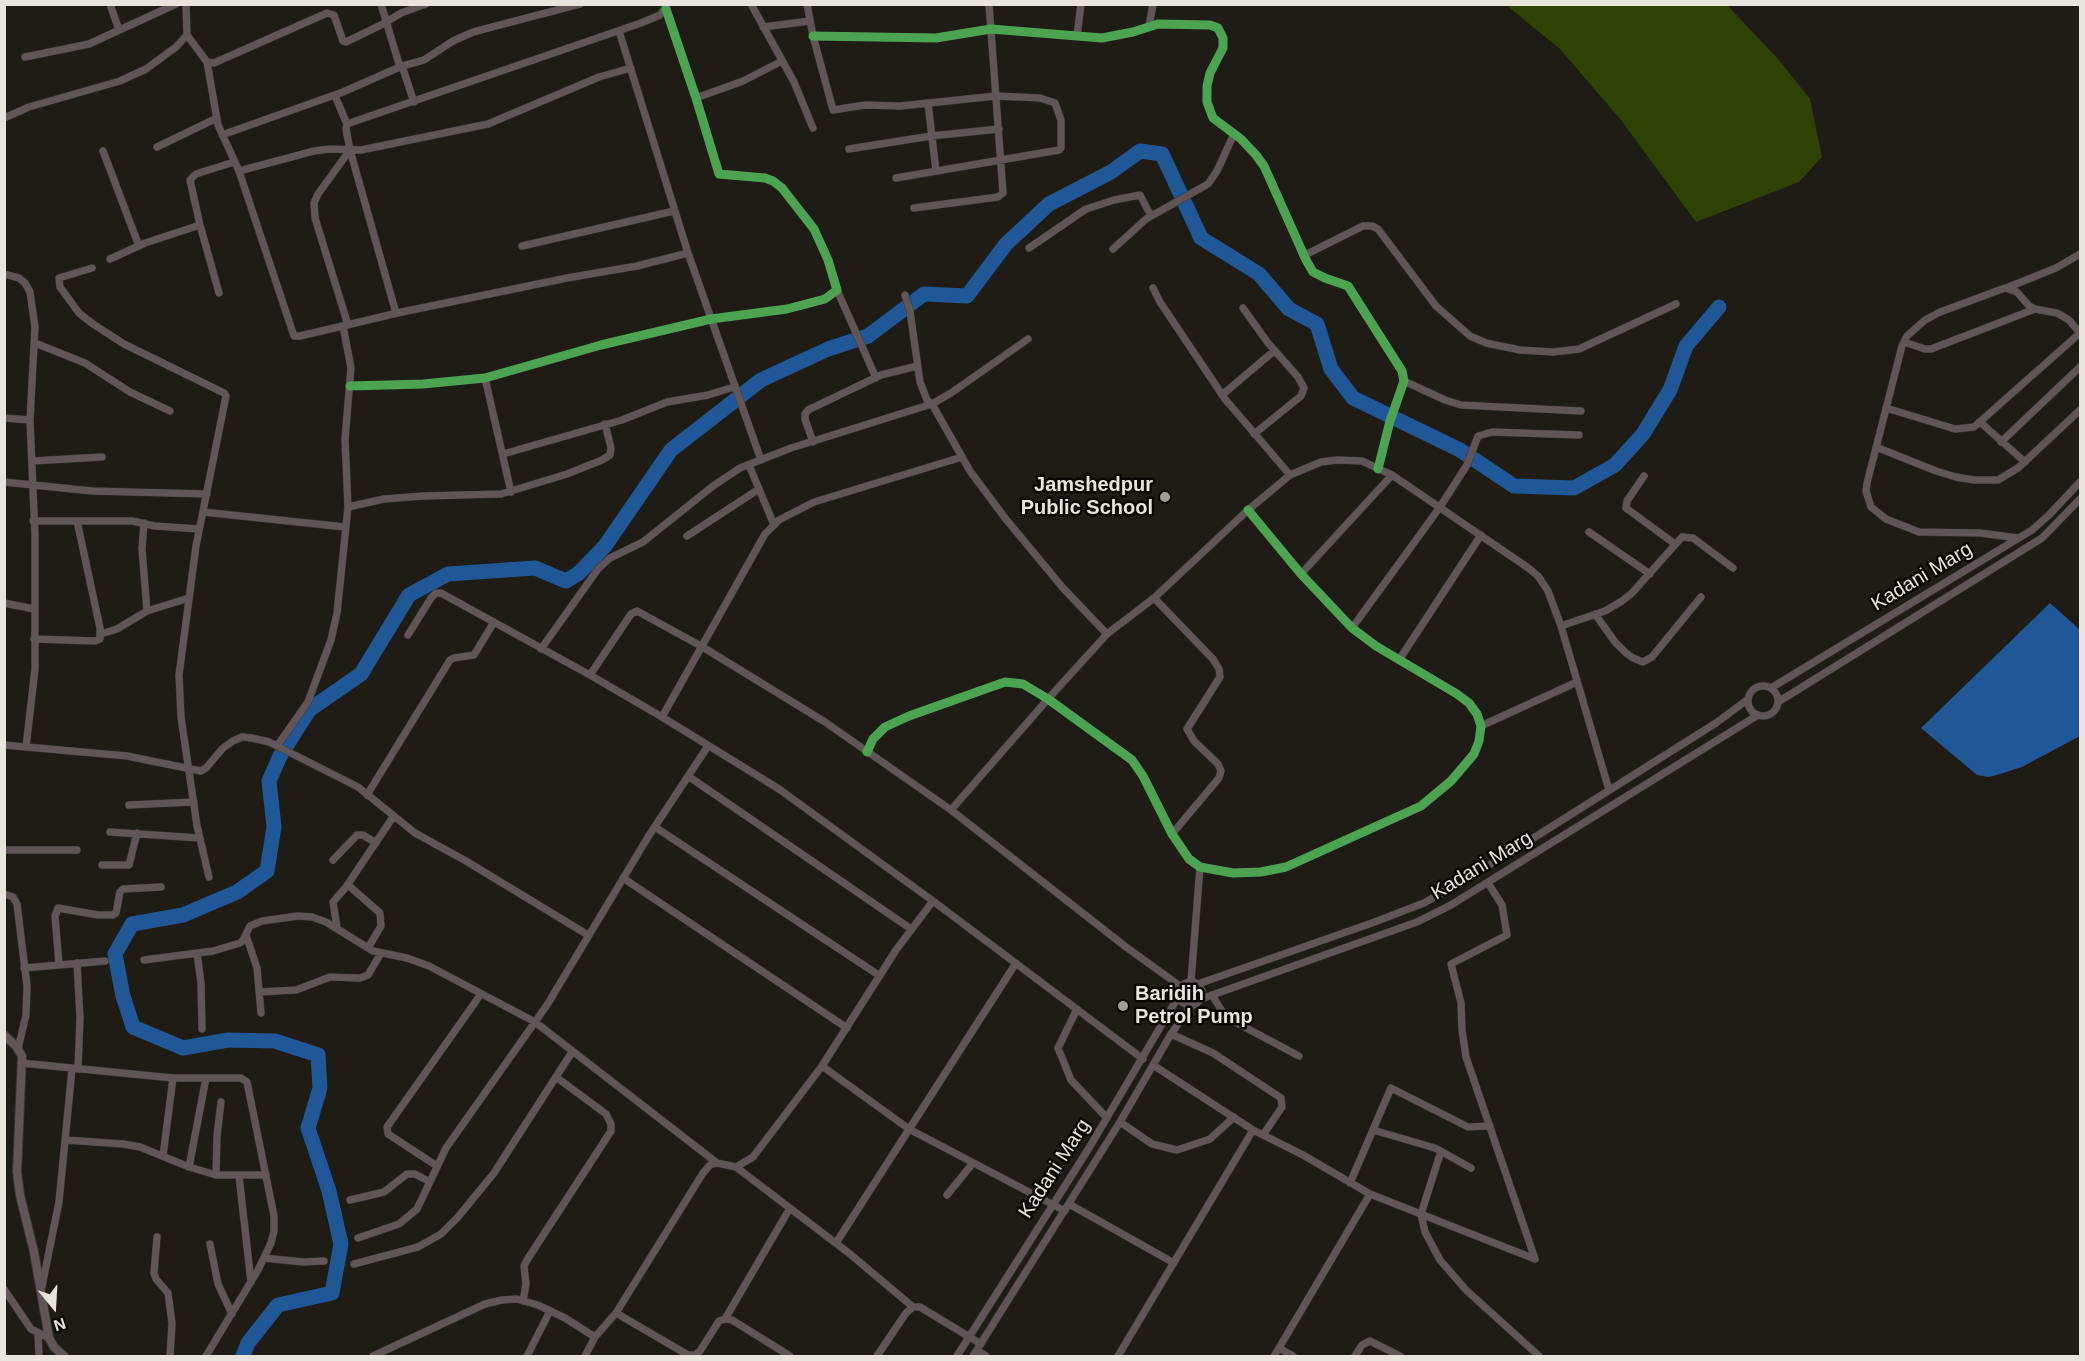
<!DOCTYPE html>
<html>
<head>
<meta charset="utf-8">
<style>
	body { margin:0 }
	#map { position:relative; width:2085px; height:1361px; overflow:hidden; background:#1f1b15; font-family:Arial,sans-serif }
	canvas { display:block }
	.frame { position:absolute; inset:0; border:6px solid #e9e4dc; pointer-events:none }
	.north { position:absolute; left:24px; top:1277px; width:60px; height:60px; -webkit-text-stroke:4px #0a0704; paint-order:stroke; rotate:162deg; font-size:16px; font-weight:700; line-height:24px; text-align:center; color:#e9e4dc }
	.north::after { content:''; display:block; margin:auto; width:21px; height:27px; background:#e9e4dc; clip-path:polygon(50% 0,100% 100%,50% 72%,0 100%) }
</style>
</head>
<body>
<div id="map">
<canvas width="2085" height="1361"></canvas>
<div class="frame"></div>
<div class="north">N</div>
</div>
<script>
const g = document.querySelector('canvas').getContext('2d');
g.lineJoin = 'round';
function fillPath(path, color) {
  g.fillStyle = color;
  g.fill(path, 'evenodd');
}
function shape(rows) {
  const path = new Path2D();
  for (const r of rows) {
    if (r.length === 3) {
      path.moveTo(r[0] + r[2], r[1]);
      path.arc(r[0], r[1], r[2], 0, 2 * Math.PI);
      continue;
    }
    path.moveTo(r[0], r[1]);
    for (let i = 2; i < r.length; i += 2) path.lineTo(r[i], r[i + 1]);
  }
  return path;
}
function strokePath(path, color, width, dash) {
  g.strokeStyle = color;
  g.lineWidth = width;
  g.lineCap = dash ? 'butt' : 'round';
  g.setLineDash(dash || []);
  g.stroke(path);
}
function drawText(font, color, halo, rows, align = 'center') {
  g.font = font + ' Arial,sans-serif';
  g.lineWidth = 5;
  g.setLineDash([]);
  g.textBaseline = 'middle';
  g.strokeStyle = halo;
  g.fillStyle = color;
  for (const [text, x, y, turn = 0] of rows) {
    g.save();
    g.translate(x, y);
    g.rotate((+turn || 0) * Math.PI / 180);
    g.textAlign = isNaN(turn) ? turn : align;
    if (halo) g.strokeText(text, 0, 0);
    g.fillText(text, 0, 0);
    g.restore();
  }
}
const green = shape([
	[1506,5,1731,5,1729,7,1779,60,1810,99,1822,157,1799,182,1696,222,1621,120,1560,49]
]);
const water = shape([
	[2050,603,2080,630,2080,736,2022,767,1997,775,1988,777,1977,775,1921,728]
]);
const river = shape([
	[243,1356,248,1343,278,1305,332,1293,341,1244,329,1191,308,1128,320,1088,318,1055,275,1041,228,1040,183,1048,133,1027,123,996,115,954,132,924,183,915,237,892,267,871,274,827,269,781,280,756,309,710,361,674,409,595,448,574,535,568,566,581,579,573,605,546,671,450,761,380,828,349,868,336,924,294,967,296,1006,244,1049,204,1111,172,1140,151,1162,154,1201,238,1259,274,1289,309,1317,324,1331,369,1353,398,1460,450,1514,486,1574,488,1615,465,1643,434,1670,390,1686,346,1719,307]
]);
const minor = shape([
	[110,4,119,30],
	[381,4,399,64,402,66,424,60,453,41,473,32,580,4],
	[751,4,794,82,813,128],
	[807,4,813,36,833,110,865,105,900,106,996,96,1040,98,1055,103,1061,120,1061,148,1059,150,896,178],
	[1149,26,1153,4],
	[763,27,810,21],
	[619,31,688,253,761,460],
	[187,35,207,62,214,63,327,13,334,15,343,41,346,42,383,24,401,13,426,4],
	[813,36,936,38,991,29,1102,38,1133,32,1158,24,1210,25,1218,28,1223,38,1223,48,1210,73,1207,86,1207,102,1213,118,1241,139,1256,155,1264,166,1306,260,1313,272,1325,278,1348,286,1402,371,1404,381,1390,421,1378,469],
	[1077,36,1081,4],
	[25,57,89,44,176,4],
	[207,62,218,125,239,171,294,336,300,336,402,312,567,278,637,266,688,253],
	[335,96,347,124],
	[696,98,743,81,782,61],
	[928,103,936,171],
	[4,118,29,107,120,81,146,69,176,47,187,35,186,4],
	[222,135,343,92,402,66,414,102],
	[157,147,217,118],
	[849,149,931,136,999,129],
	[103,151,139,246],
	[239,171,314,151,330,149,361,150,488,124,599,77,631,68],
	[914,208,998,197,1003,193,989,4],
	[522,246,674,211],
	[1029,248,1086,209,1114,200,1140,195,1151,216],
	[1113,249,1146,219,1208,184,1217,171,1234,134],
	[1303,256,1363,226,1372,226,1378,229,1436,306,1470,336,1486,343,1520,350,1553,352,1579,349,1676,304],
	[110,259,145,243,200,225],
	[92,268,59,278,60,287,79,313,93,324,124,344,224,393,226,396,196,546,179,675,181,717,197,826,209,877],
	[4,274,19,278,25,283,30,292,35,327,30,420,35,536,35,669,26,747],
	[1153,288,1160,302,1225,399,1290,475],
	[2006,288,2056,268,2080,254],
	[837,290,876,378],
	[219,293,200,225,190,180,196,174,234,162],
	[905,295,910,311,920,382,927,400,932,404,970,471,1005,518,1063,588,1107,634],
	[1243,308,1268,343,1298,377,1304,388,1301,396,1254,434],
	[396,313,350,150,346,129,347,124,641,23,660,15,666,7],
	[348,325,315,218,314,203,318,194,350,150],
	[343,326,351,368,345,439,348,507],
	[1904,342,1925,349,1931,349,2035,309],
	[35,343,85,363,130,392,170,411],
	[485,378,511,492],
	[1404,381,1445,400,1461,405,1581,411],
	[350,386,423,384,485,378,601,345,711,319,787,309,825,299,837,290,828,260,814,229,782,188,773,181,765,178,719,174,696,98,666,9],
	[1222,395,1274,351],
	[1886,408,1955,429,1974,427,2080,333],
	[4,418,30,420],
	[1980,422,2025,462],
	[813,442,805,419,805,414,808,410,881,375,917,366],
	[2001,442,2080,367],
	[1876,447,1936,471,1956,477,1974,480,1998,480,2018,468,2080,410],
	[503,454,622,420,667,402,708,395,734,387],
	[32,461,102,457],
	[749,465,774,525],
	[1644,476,1627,501,1626,508,1675,544],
	[4,482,92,491,207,494],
	[203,512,345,527],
	[33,521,132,521,155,526,199,529],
	[144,523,142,549,147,611],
	[1589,532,1650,574],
	[687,536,759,489],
	[2018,538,1980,533,1919,532,1886,519,1871,507,1866,491,1867,483,1902,346,1907,336,1925,320,1940,312,2005,288,2017,292,2029,306,2035,309,2057,313,2069,320,2080,333],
	[1301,574,1392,475],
	[1154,598,1213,659,1219,669,1220,677,1187,729,1194,741,1218,764,1221,771,1219,778,1172,834],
	[4,603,34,609],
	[1595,614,1615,642,1626,653,1633,658,1643,662,1652,657,1701,597],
	[1561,626,1605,611,1622,601,1632,593,1682,537,1693,538,1733,568],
	[1352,628,1440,507,1467,465,1478,436,1492,432,1579,435],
	[101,634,117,629,147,611,189,598],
	[408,635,431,598,436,593,441,593,590,675,662,717,779,789,933,901,1143,1059],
	[34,639,95,641,100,639,100,628,77,521],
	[541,649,598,569,610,558,643,542,713,486,740,468,791,448,932,404,951,393,1028,339],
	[1399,660,1481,535],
	[590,675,631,614,637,611,701,646,825,722,951,810,1126,947,1180,986],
	[1763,701,15],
	[1771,688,2032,530,2049,515,2080,482],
	[1778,702,2042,538,2080,499],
	[662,717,765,534,779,520,814,502,962,457],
	[1481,726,1577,682],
	[4,745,127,756,201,771,206,768,223,748,233,741,242,737,252,738,269,742,358,787,415,833,466,861,588,935],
	[277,746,308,702,331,640,337,613,348,507,384,499,423,496,501,494,567,474,602,460,610,455,611,448,605,424],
	[867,752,873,739,885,727,909,716,1005,682,1023,684,1048,699,1132,760,1143,776,1172,834,1189,859,1200,867,1233,873,1261,872,1286,867,1421,806,1451,781,1474,754,1479,741,1481,726,1477,714,1469,703,1457,694,1376,646,1352,628,1301,574,1248,510],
	[688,776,911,929],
	[367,795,450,660,454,658,474,655,494,622],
	[129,805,194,802],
	[951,810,1048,699,1107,634,1154,598,1248,510,1290,475,1321,462,1337,460,1362,461,1392,475,1527,567,1538,576,1548,591,1561,626,1609,790],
	[655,827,880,976],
	[110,832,199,838],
	[4,850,77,850],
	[333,860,357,835,363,835,376,843],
	[102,865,129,865,137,833],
	[623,878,847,1028],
	[1488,883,1502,905,1507,935,1451,964,1461,1003,1462,1030,1466,1057,1535,1259],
	[348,885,380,913,381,926,368,948],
	[4,894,13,897,17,904,27,986,26,1015,18,1049],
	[337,927,333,902,346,887,393,817],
	[246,935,257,968,261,1013],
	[197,953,201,983,202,1029],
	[144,960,213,951,240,943,243,940,250,926,262,921,298,916,312,917,326,922,373,951,407,958,429,966,535,1022,717,1163],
	[77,963,80,1018,78,1069],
	[59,965,55,916,58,908,98,915,113,915,116,913,120,892,123,889,161,887],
	[24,968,105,961],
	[1191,981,1200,867],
	[1198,984,1372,923,1424,903,1516,849,1716,723,1747,700],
	[259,992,296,990,330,977,360,978,368,975,381,953],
	[1212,995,1222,1011,1235,1022,1299,1056],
	[1201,999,1202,991,1198,984,1191,981,1180,986,1178,993,1180,1001,1187,1005,1195,1005,1201,999,1417,922,1451,905,1758,715],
	[1077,1009,1058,1048,1071,1080,1107,1118],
	[1171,1034,1213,1053,1281,1098,1282,1107,1263,1135],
	[21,1063,173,1078,241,1078,247,1082,274,1216,274,1231,271,1243,258,1270,206,1356],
	[1153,1065,1253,1130,1303,1155,1370,1194,1535,1259],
	[822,1066,909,1129,1065,1211],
	[1120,1122,1152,1144,1177,1150,1210,1139,1234,1117],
	[1373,1130,1435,1148,1471,1168],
	[65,1140,123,1144,140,1147,189,1167,216,1175,266,1175],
	[1441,1151,1421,1214,1425,1232,1440,1260,1466,1290,1539,1356],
	[163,1156,173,1078],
	[437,1166,388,1134,387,1127,481,994],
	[189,1167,206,1078],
	[736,1167,850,1254,913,1307],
	[216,1175,217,1136,221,1102],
	[239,1176,251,1282],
	[1350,1183,1391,1088,1468,1127,1490,1126],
	[947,1195,973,1163],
	[350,1200,384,1192,407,1174,415,1174,430,1182],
	[1069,1204,1174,1263],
	[157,1237,154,1273,156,1279,168,1293,172,1323,170,1356],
	[358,1238,399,1224,417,1209,446,1148,547,1005,648,837,708,746],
	[836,1243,1016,963],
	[210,1244,218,1284,232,1314],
	[264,1258,303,1262,324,1261],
	[354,1264,418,1247,441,1234,458,1217,494,1173,572,1052],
	[42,1286,59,1202,72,1069],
	[4,1289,31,1329,49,1338],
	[523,1301,526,1284,524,1266,527,1260,611,1131,611,1124,606,1114,556,1077],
	[616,1313,688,1355,695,1355,700,1351,719,1321,725,1319,732,1320,790,1356],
	[725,1319,790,1208],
	[38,1334,39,1356],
	[977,1350,986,1356],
	[373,1356,485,1304,502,1300,517,1299,538,1305,565,1318,595,1337],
	[527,1356,550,1311],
	[585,1356,595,1337,616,1313,703,1173,710,1165,717,1163,736,1167,753,1157,822,1066,896,950,933,901],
	[877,1356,906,1313,913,1307,920,1307,981,1344],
	[957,1356,1089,1148,1178,997],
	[973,1356,1120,1122,1171,1034,1191,1006],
	[1118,1356,1253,1130],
	[1274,1356,1279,1348],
	[1293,1356,1279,1348,1370,1194],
	[1355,1356,1362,1345,1370,1341,1400,1356]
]);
const tertiary = shape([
	[4,1035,16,1046,22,1056,17,1172,20,1195,34,1252,49,1338,54,1347,64,1356]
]);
const cycleway = shape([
	[813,36,936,38,991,29,1102,38,1133,32,1158,24,1210,25,1218,28,1223,38,1223,48,1210,73,1207,86,1207,102,1213,118,1241,139,1256,155,1264,166,1306,260,1313,272,1325,278,1348,286,1402,371,1404,381,1390,421,1378,469],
	[350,386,423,384,485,378,601,345,711,319,787,309,825,299,837,290,828,260,814,229,782,188,773,181,765,178,719,174,696,98,666,9],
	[867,752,873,739,885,727,909,716,1005,682,1023,684,1048,699,1132,760,1143,776,1172,834,1189,859,1200,867,1233,873,1261,872,1286,867,1421,806,1451,781,1474,754,1479,741,1481,726,1477,714,1469,703,1457,694,1376,646,1352,628,1301,574,1248,510]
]);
const markers = [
	[1165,497,6,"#a29e96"],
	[1123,1006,6,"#a29e96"]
];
const poiNames = [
	["Jamshedpur",1153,485],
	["Public School",1153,508],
	["Baridih",1135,994,"left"],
	["Petrol Pump",1135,1017,"left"]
];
const streetNames = [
	["Kadani Marg",1922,577,-31],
	["Kadani Marg",1482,866,-31],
	["Kadani Marg",1055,1169,-57]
];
fillPath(green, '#2e4303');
fillPath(water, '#205796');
strokePath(river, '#205796', 15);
strokePath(minor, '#3a3732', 8);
strokePath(tertiary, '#3a3732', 10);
strokePath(minor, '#625558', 7);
strokePath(tertiary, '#625558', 8);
strokePath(cycleway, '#4ca352', 9);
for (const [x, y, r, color] of markers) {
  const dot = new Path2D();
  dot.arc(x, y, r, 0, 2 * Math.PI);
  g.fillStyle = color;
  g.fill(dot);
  strokePath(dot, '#0a0704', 2);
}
drawText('bold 20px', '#e9e4dc', '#0a0704', poiNames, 'right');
drawText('20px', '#e9e4dc', '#0a0704', streetNames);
</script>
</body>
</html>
